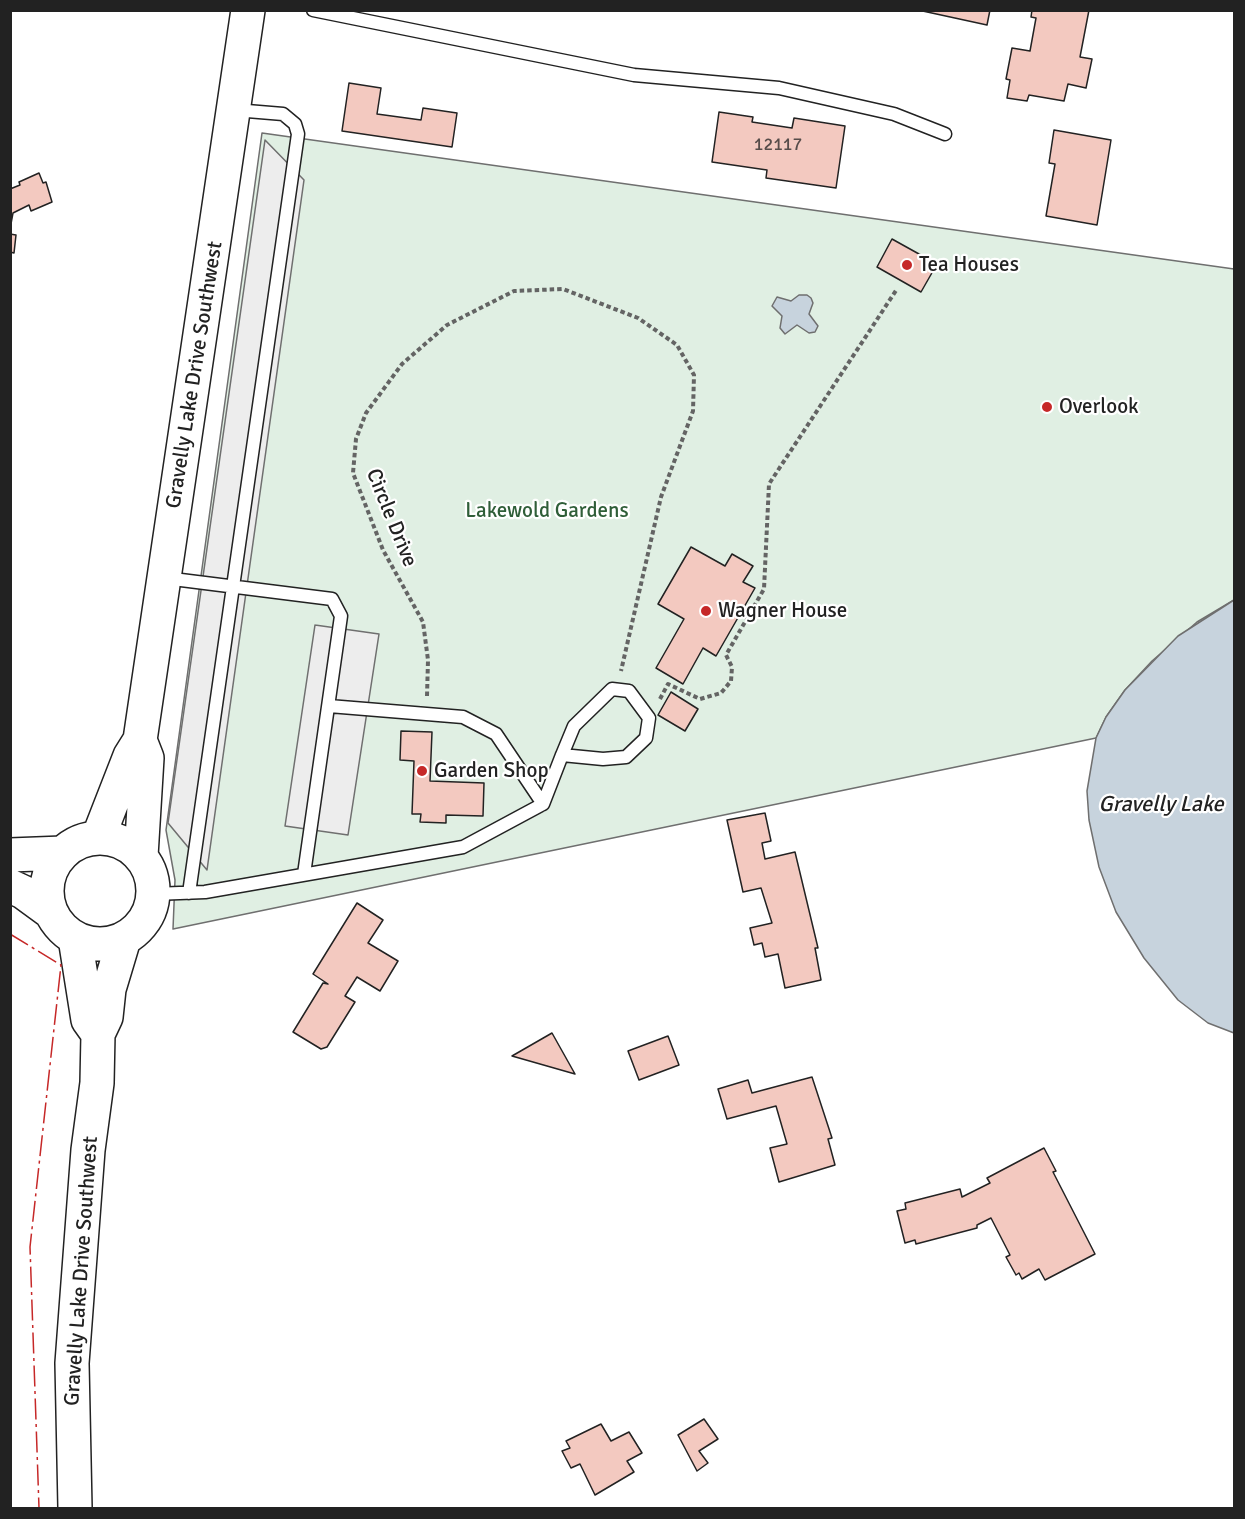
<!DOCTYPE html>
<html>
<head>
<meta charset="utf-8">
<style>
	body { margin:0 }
	#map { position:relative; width:1245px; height:1519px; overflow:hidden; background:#fff; font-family:Signika,sans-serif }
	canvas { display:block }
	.frame { position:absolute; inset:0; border:12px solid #222; pointer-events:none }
</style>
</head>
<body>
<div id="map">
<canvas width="1245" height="1519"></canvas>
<div class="frame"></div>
</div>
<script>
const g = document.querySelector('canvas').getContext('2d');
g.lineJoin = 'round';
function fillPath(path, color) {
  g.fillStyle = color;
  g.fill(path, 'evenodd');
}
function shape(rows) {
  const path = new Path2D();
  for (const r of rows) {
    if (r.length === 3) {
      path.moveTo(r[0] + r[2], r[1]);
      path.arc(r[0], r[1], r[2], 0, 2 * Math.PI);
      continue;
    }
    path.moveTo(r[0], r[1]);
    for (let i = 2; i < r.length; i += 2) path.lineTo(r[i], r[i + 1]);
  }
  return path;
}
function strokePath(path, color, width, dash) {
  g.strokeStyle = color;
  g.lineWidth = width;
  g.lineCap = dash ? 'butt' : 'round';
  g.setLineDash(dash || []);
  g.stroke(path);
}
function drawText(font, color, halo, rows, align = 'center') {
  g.font = font + ' Signika,sans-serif';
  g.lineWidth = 4.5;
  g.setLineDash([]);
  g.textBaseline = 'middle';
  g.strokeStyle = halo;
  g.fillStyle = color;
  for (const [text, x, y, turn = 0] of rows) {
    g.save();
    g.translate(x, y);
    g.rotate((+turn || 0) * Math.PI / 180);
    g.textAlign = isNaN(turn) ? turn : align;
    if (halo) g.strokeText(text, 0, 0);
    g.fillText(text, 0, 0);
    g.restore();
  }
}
const green = shape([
	[262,133,1234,269,1234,600,1197,622,1152,661,1125,690,1106,717,1096,738,173,929,175,880,166,830,262,133]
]);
const parking = shape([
	[265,140,304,180,207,870,168,823,265,140],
	[315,625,379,634,348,835,285,826,315,625]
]);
const water = shape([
	[799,295,807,295,811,298,813,303,809,314,818,326,815,332,809,333,797,325,785,334,780,328,782,316,772,306,777,297,791,301,799,295],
	[1234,600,1234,1033,1208,1023,1178,1000,1144,958,1116,912,1099,867,1089,820,1087,791,1096,738,1106,717,1125,690,1178,636,1234,600]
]);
const building = shape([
	[918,10,990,10,987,25,918,10],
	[1032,10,1089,10,1080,57,1092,59,1086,88,1068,84,1064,101,1029,95,1027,101,1007,98,1010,80,1006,79,1012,48,1030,51,1036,18,1031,17,1032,10],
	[349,83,381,88,377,114,421,120,423,108,457,113,452,147,342,131,349,83],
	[719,112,753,117,752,122,792,128,794,118,845,126,836,188,766,178,767,170,712,162,719,112],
	[1054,130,1111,140,1097,225,1046,216,1055,164,1049,163,1054,130],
	[39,173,43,183,46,182,52,202,31,211,29,205,13,213,10,229,10,189,20,185,19,182,39,173],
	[10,234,16,235,14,253,10,252,10,234],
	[892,239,937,264,921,292,877,267,892,239],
	[691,547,725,566,732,554,753,566,743,582,755,588,716,656,703,648,683,684,656,668,684,619,658,604,691,547],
	[671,692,698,709,685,731,658,715,671,692],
	[401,731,432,732,430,781,484,783,483,816,446,815,446,823,420,822,421,814,412,814,414,761,400,760,401,731],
	[765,813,771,841,762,843,765,859,795,852,818,948,815,948,821,980,785,988,778,954,765,957,762,943,754,945,750,928,772,923,761,888,743,892,727,820,765,813],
	[357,903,383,920,368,943,398,961,380,991,357,977,345,996,355,1002,327,1047,321,1049,293,1032,323,983,328,984,313,974,357,903],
	[552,1033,575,1074,512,1056,552,1033],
	[668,1036,679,1065,639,1080,628,1051,668,1036],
	[812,1077,832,1138,828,1139,835,1165,779,1182,770,1148,787,1144,776,1106,727,1119,718,1089,748,1080,752,1093,812,1077],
	[1044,1148,1056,1171,1053,1172,1095,1254,1045,1280,1039,1269,1022,1279,1019,1273,1016,1275,1006,1257,1010,1255,991,1218,977,1225,977,1228,916,1244,915,1240,905,1243,897,1211,906,1209,905,1203,960,1189,962,1197,990,1183,987,1178,1044,1148],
	[704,1419,718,1439,699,1451,708,1463,697,1471,678,1435,704,1419],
	[601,1424,611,1441,629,1432,642,1453,627,1461,634,1472,595,1495,580,1464,571,1468,562,1451,570,1448,566,1441,601,1424]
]);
const path = shape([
	[427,696,428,660,423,622,383,550,353,473,356,439,366,413,402,364,447,325,514,291,563,289,638,318,677,345,694,375,693,411,661,497,621,671],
	[660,699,668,684,700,699,721,693,731,681,732,667,726,655,764,589,769,484,897,289]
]);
const lane = shape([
	[313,10,634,75,779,88,894,114,945,134],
	[165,578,332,599,341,616,304,874],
	[329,706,463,717,496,734,543,804],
	[189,893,298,134,295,124,283,114,235,110],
	[154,894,205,892,463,847,543,804,562,755,574,726,612,689,629,691,649,718,646,738,626,757,603,759,562,755]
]);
const secondary = shape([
	[140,740,147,758,141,856],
	[100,891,53],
	[98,838,130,756,140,740,248,10],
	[10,855,63,853],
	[10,886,23,892,49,911],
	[75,938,88,1020,98,1034],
	[75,1508,72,1363,88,1150,97,1083,98,1034,106,1017,109,989,124,939]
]);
const power = shape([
	[10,934,61,965,30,1247,39,1508]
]);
const markers = [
	[907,265,6,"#c62828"],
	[1047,407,6,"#c62828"],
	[706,611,6,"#c62828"],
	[422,771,6,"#c62828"]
];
const numberNames = [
	["12117",778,145]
];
const poiNames = [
	["Tea Houses",919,265],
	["Overlook",1059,407],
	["Wagner House",718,611],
	["Garden Shop",434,771]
];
const streetNames = [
	["Gravelly Lake Drive Southwest",195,375,-81],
	["Circle Drive",391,518,68],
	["Gravelly Lake Drive Southwest",82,1271,-86]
];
const parkNames = [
	["Lakewold Gardens",547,511]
];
const waterNames = [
	["Gravelly Lake",1161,805]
];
fillPath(green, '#e0efe3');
strokePath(green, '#6f6f6f', 1.5);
fillPath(parking, '#ededed');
strokePath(parking, '#6f6f6f', 1.5);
fillPath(water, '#c7d3dd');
strokePath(water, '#6f6f6f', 1.5);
fillPath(building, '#f3c9c0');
strokePath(building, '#222', 1.5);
strokePath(lane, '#222', 15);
strokePath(secondary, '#222', 36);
strokePath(path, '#646464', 4, [4.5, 3]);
strokePath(lane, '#fff', 12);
strokePath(secondary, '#fff', 33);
strokePath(power, '#c62828', 1.5, [21, 4.5, 3, 4.5]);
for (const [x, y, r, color] of markers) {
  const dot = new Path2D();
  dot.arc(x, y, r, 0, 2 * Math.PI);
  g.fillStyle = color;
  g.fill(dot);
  strokePath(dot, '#fff', 2);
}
drawText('18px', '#564c4a', null, numberNames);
drawText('21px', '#222', '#fff', poiNames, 'left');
drawText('21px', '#222', '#fff', streetNames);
drawText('21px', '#2f5e38', '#fff', parkNames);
drawText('italic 22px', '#222', '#fff', waterNames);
</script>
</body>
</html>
